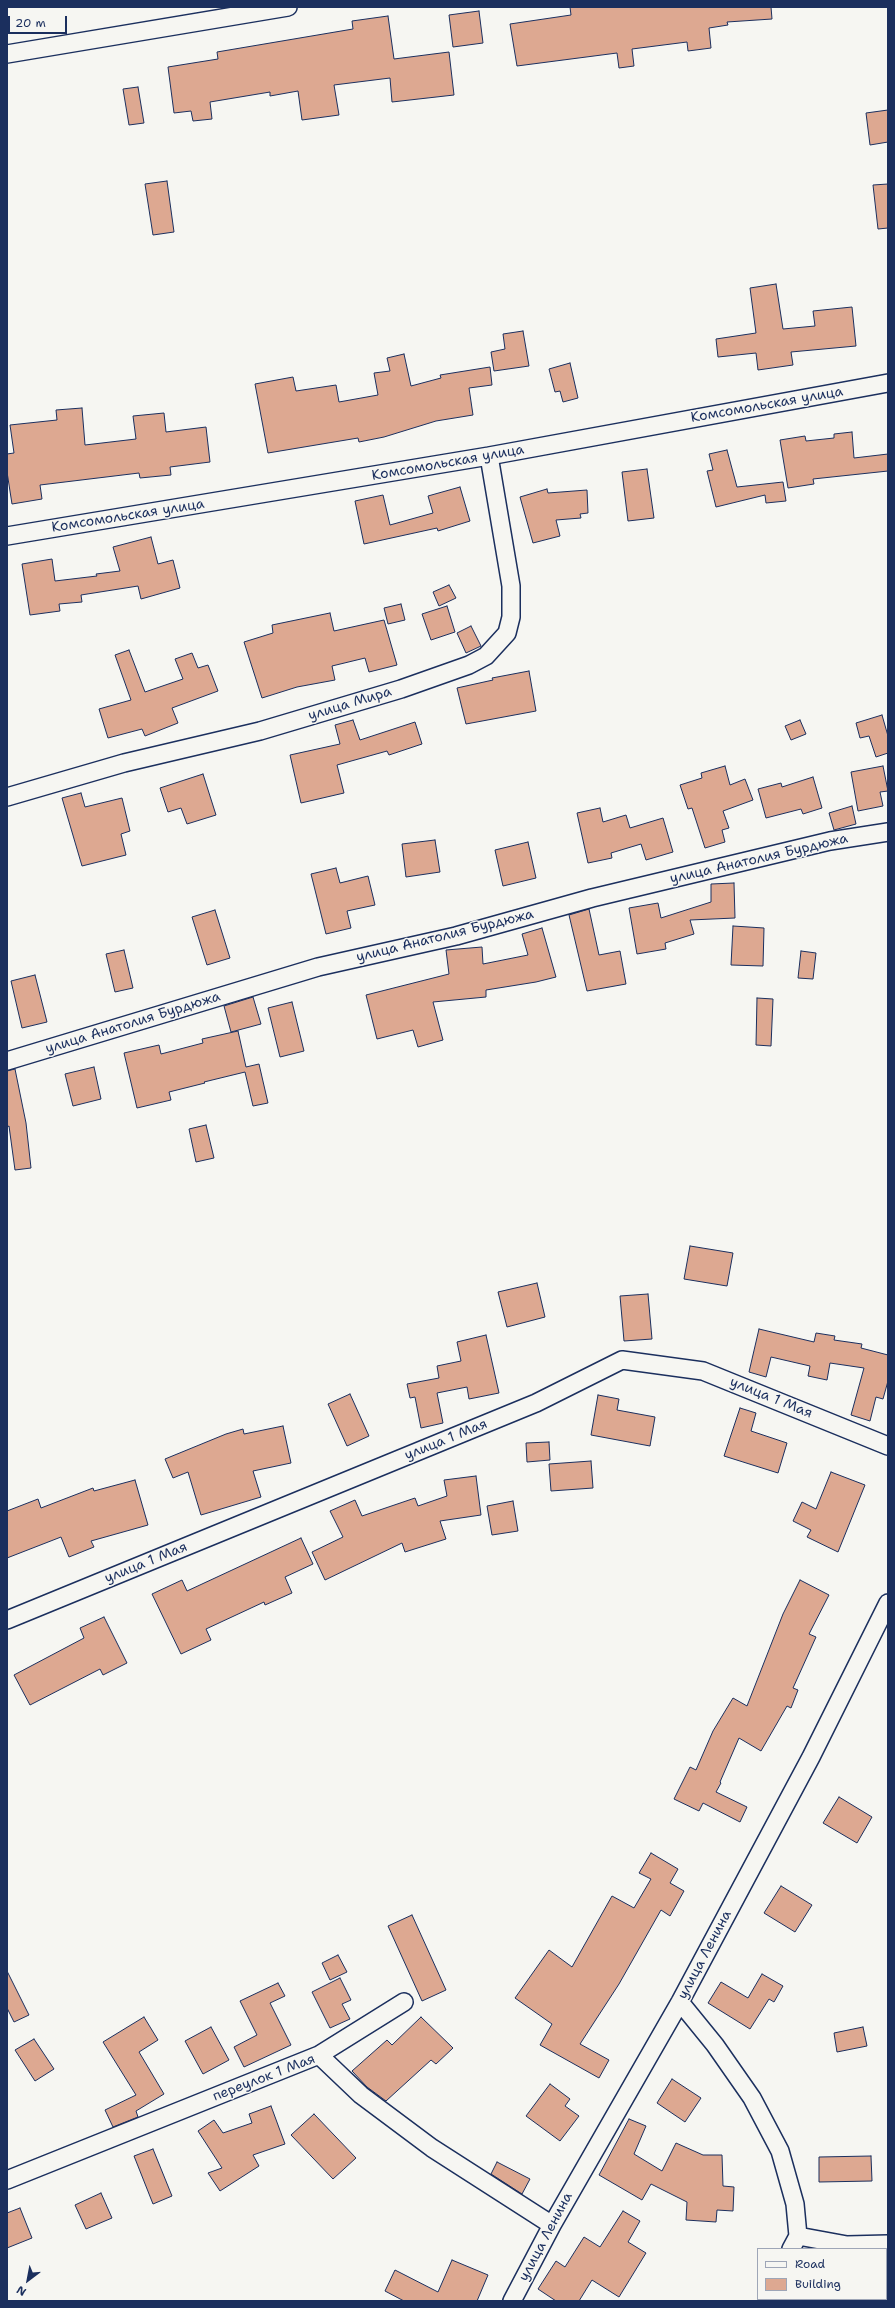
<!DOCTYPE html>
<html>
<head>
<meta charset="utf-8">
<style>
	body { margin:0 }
	#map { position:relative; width:895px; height:2308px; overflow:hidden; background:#f6f6f2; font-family:"Shantell Sans",sans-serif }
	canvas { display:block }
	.frame { position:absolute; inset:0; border:8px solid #1b2f5e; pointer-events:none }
	.legend { position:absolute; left:757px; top:2248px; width:130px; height:52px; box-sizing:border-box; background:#f6f6f2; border:1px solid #9ea6b7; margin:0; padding:5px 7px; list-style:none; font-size:12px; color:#1b2f5e }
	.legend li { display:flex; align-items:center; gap:8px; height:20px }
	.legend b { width:20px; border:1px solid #9ea6b7 }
	.north { position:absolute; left:8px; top:2260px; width:40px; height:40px; -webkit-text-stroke:3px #f6f6f2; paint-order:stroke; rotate:212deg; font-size:11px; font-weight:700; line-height:16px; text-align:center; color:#1b2f5e }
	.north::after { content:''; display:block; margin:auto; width:14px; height:18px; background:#1b2f5e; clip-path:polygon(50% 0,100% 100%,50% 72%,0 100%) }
	.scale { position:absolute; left:8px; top:16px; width:59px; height:18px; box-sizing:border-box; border:2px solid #1b2f5e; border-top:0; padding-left:5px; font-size:12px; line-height:14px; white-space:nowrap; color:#1b2f5e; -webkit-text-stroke:3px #f6f6f2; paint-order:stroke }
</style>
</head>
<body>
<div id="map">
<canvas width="895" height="2308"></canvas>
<div class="frame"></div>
<ul class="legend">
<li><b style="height:5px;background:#f6f6f2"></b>Road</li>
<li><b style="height:11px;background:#dda891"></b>Building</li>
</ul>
<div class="north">N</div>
<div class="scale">20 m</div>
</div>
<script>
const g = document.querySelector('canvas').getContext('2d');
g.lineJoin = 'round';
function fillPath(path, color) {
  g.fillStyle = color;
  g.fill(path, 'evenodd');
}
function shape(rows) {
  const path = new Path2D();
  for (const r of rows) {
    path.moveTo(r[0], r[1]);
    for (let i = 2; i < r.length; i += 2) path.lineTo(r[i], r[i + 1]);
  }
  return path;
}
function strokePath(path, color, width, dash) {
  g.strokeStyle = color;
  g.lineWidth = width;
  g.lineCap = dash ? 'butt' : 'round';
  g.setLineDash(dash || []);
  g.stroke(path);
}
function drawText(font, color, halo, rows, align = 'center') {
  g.font = font + ' "Shantell Sans",sans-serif';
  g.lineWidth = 3;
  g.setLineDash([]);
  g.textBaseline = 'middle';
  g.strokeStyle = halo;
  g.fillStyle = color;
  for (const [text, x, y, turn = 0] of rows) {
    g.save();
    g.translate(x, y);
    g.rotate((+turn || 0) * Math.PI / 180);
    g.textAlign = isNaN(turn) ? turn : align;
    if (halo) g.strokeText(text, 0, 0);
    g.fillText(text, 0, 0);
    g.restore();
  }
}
const building = shape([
	[570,7,771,7,772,19,727,22,728,25,709,28,711,48,688,51,687,42,632,49,634,66,619,68,617,53,517,66,510,24,571,15,570,7],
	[479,11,483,43,453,47,449,15,479,11],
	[388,16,394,59,449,52,454,95,392,102,390,78,334,85,339,115,302,120,298,91,270,96,270,92,210,102,212,119,193,121,191,111,174,113,168,67,218,59,217,52,353,29,352,21,388,16],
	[138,87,144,123,129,125,123,89,138,87],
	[888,110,888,142,870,145,866,113,888,110],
	[167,181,174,232,153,235,145,184,167,181],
	[888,184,888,228,878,229,873,185,888,184],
	[776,284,783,329,815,326,813,311,852,307,856,346,791,352,793,365,758,370,756,353,718,357,716,339,756,333,750,288,776,284],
	[523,331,529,366,494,371,491,352,505,349,503,334,523,331],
	[404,354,411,386,441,378,440,375,490,367,492,385,469,388,473,415,436,421,384,437,359,442,358,438,268,453,255,384,293,377,296,391,336,385,339,402,378,395,374,373,390,371,387,358,404,354],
	[570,363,578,398,563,402,560,391,555,392,549,369,570,363],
	[82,408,85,445,136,439,133,416,164,413,166,432,206,427,210,462,170,467,171,475,140,478,139,473,40,485,42,499,12,504,7,472,7,454,14,453,10,425,57,420,56,410,82,408],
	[852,432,854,458,888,454,888,471,813,479,814,484,788,488,780,440,805,436,806,441,834,438,834,434,852,432],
	[727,450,737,487,783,482,786,501,766,503,765,495,716,507,707,471,713,470,709,454,727,450],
	[647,469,654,518,628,521,622,472,647,469],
	[460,487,470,521,438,531,437,528,364,544,355,501,383,495,390,525,433,513,428,496,460,487],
	[547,489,548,493,587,490,588,513,580,514,581,518,556,520,560,536,533,543,520,497,547,489],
	[151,537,158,564,173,560,180,588,141,599,138,586,81,595,82,602,59,604,60,611,30,615,22,564,52,559,55,581,97,576,96,574,120,571,113,547,151,537],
	[449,585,456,598,439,606,433,592,449,585],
	[401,604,405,620,388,624,384,608,401,604],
	[447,606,455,632,431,640,422,614,447,606],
	[330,613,334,631,384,620,397,665,369,672,365,658,332,666,335,680,297,687,262,698,244,642,273,633,272,625,330,613],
	[471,626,481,646,466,653,457,633,471,626],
	[129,650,145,692,183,679,175,659,192,653,198,668,208,665,218,691,172,708,178,723,145,736,142,729,108,738,99,709,131,700,115,655,129,650],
	[529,671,536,711,466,724,457,688,493,680,492,678,529,671],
	[882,715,888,736,888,753,876,757,869,736,860,738,856,723,882,715],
	[353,720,360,740,415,722,422,744,389,755,387,751,337,765,344,793,301,803,290,755,340,744,335,725,353,720],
	[800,720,806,734,791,740,785,726,800,720],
	[725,766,730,785,745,779,753,800,723,811,729,828,722,830,725,842,705,848,692,808,688,809,680,785,702,778,701,773,725,766],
	[883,766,888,791,880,792,883,806,858,811,851,772,883,766],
	[203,774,216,815,187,824,181,808,168,812,160,788,203,774],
	[813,777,822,808,803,814,801,809,766,818,758,789,781,783,782,787,813,777],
	[81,793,85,807,122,798,130,831,121,834,126,855,82,866,62,798,81,793],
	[852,806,856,824,834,830,829,813,852,806],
	[600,808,603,822,626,815,630,828,663,818,673,852,646,860,641,844,611,853,612,858,588,863,577,813,600,808],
	[435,840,440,872,406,877,402,844,435,840],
	[528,842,536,878,503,886,495,850,528,842],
	[336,868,340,883,368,876,375,905,347,911,351,928,326,934,311,874,336,868],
	[734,883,735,918,690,920,694,934,665,943,666,949,637,954,629,908,658,903,661,918,711,902,711,884,734,883],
	[589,909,599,955,620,951,626,984,587,991,569,915,589,909],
	[215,910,230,958,207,965,192,917,215,910],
	[733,926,764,928,763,966,731,965,733,926],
	[542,928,556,977,536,982,486,990,486,997,433,1002,443,1040,418,1047,413,1030,377,1039,366,995,449,974,446,950,482,947,483,964,528,955,522,934,542,928],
	[124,950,133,988,115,992,106,954,124,950],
	[801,951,816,953,813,979,798,978,801,951],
	[35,975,47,1022,22,1028,11,981,35,975],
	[253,997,261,1024,231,1032,224,1006,253,997],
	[757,998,773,999,771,1046,756,1045,757,998],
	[292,1002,304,1051,280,1057,268,1008,292,1002],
	[238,1031,246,1067,259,1064,268,1103,253,1106,245,1072,204,1082,205,1083,169,1092,171,1100,137,1108,124,1053,159,1045,161,1054,203,1043,202,1039,238,1031],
	[94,1067,101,1099,73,1106,65,1074,94,1067],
	[15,1069,26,1123,31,1168,15,1170,9,1126,7,1127,7,1071,15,1069],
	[206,1125,214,1158,196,1162,189,1129,206,1125],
	[690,1246,733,1253,727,1286,684,1279,690,1246],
	[537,1283,545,1317,507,1327,498,1292,537,1283],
	[648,1294,652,1339,624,1341,620,1296,648,1294],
	[759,1329,814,1342,816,1333,835,1336,834,1340,862,1344,861,1348,888,1355,888,1381,883,1399,876,1397,870,1421,851,1415,864,1368,830,1363,827,1380,808,1376,810,1366,771,1357,766,1377,749,1372,759,1329],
	[486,1335,499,1393,469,1399,467,1387,437,1393,443,1423,421,1428,415,1397,410,1398,407,1384,439,1378,437,1366,461,1361,457,1342,486,1335],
	[350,1394,369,1436,347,1446,328,1404,350,1394],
	[598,1395,619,1399,617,1410,655,1417,650,1446,591,1435,598,1395],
	[740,1408,756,1413,751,1431,787,1443,778,1473,724,1456,740,1408],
	[283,1426,291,1463,253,1471,261,1497,201,1515,188,1472,173,1478,165,1459,226,1434,243,1429,244,1434,283,1426],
	[549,1442,550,1460,527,1462,526,1443,549,1442],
	[591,1461,593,1488,551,1491,549,1464,591,1461],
	[831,1472,865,1485,838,1552,807,1537,811,1530,793,1521,802,1502,816,1509,831,1472],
	[476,1476,481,1515,440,1521,446,1539,405,1552,402,1543,325,1580,312,1552,343,1537,330,1511,355,1500,362,1516,415,1498,418,1506,447,1496,444,1480,476,1476],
	[135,1480,148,1525,91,1541,94,1547,69,1557,61,1537,7,1558,7,1511,38,1499,41,1508,93,1488,94,1491,135,1480],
	[513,1501,518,1531,492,1535,487,1506,513,1501],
	[301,1538,313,1564,285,1577,292,1593,265,1605,264,1602,206,1629,211,1640,181,1654,152,1594,182,1580,187,1591,301,1538],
	[800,1580,829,1595,809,1634,816,1637,793,1688,798,1690,791,1708,787,1706,761,1751,739,1738,720,1782,721,1783,716,1792,747,1807,740,1822,703,1803,699,1811,674,1799,690,1767,696,1770,713,1731,733,1698,747,1706,783,1614,800,1580],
	[104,1617,127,1663,103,1675,100,1669,30,1705,14,1675,84,1638,80,1628,104,1617],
	[839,1797,872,1817,857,1843,823,1823,839,1797],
	[651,1853,678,1869,670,1883,684,1891,670,1916,661,1910,619,1984,580,2044,609,2060,599,2078,540,2045,552,2024,515,1998,549,1950,572,1967,612,1896,634,1908,651,1879,639,1873,651,1853],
	[781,1886,812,1905,795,1932,764,1913,781,1886],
	[412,1915,446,1990,422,2001,388,1926,412,1915],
	[338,1955,347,1972,330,1980,322,1963,338,1955],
	[7,1971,29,2015,14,2022,7,2008,7,1971],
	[762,1974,783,1986,774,2002,769,1999,750,2029,708,2003,721,1982,748,1998,762,1974],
	[340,1978,351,2000,342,2004,350,2019,330,2028,312,1992,340,1978],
	[278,1983,285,1996,270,2003,291,2045,244,2067,234,2047,257,2035,240,2001,278,1983],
	[144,2017,158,2040,139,2052,164,2094,136,2111,138,2117,113,2127,105,2110,136,2095,103,2042,144,2017],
	[421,2017,453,2048,436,2064,431,2060,386,2101,367,2087,352,2071,387,2040,392,2045,421,2017],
	[211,2027,229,2060,203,2074,185,2041,211,2027],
	[863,2027,867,2046,837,2052,834,2033,863,2027],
	[34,2039,54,2069,35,2081,15,2050,34,2039],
	[672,2079,701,2098,685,2122,657,2103,672,2079],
	[550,2084,570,2099,565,2106,579,2116,560,2141,526,2116,550,2084],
	[271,2106,285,2144,253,2155,259,2166,220,2191,208,2173,222,2168,198,2131,214,2120,223,2133,252,2123,249,2114,271,2106],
	[314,2114,356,2158,333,2179,291,2135,314,2114],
	[629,2119,646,2126,634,2154,662,2171,676,2143,703,2155,722,2155,723,2186,734,2187,733,2211,717,2210,716,2222,686,2220,687,2202,651,2184,642,2200,599,2175,629,2119],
	[153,2149,172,2196,153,2204,134,2156,153,2149],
	[871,2156,872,2181,819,2182,819,2157,871,2156],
	[497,2162,530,2179,522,2194,491,2174,497,2162],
	[101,2193,112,2218,86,2229,75,2205,101,2193],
	[20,2208,32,2238,7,2248,7,2213,20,2208],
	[623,2211,640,2221,628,2242,646,2253,619,2297,592,2280,579,2301,556,2301,538,2289,556,2261,565,2267,584,2237,600,2247,623,2211],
	[452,2260,488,2275,477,2301,404,2301,385,2291,395,2270,438,2292,452,2260]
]);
const street = shape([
	[7,54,288,7],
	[7,536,489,456,888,383],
	[7,797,124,763,260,731,401,689,469,665,486,656,507,633,511,617,511,586,489,456],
	[7,1061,318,967,456,936,592,898,830,841,888,832],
	[7,1620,536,1403,622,1360,703,1371,888,1446],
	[680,2002,715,2045,752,2098,780,2151,795,2204,798,2236,791,2249],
	[319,2055,404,2002],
	[7,2180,319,2055,361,2095,432,2148,552,2225],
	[798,2236,847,2245,888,2244],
	[780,2299,780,2301],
	[512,2301,552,2225,680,2002,811,1757,888,1603]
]);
const streetNames = [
	["Комсомольская улица",767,405,-10],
	["Комсомольская улица",448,463,-10],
	["Комсомольская улица",128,516,-9],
	["улица Мира",350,704,-17],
	["улица Анатолия Бурдюжа",759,859,-13],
	["улица Анатолия Бурдюжа",445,936,-14],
	["улица Анатолия Бурдюжа",133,1023,-17],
	["улица 1 Мая",771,1398,22],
	["улица 1 Мая",446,1440,-22],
	["улица 1 Мая",146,1563,-22],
	["улица Ленина",705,1955,-62],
	["переулок 1 Мая",264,2078,-21],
	["улица Ленина",546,2237,-62]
];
fillPath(building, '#dda891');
strokePath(building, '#1b2f5e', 1);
strokePath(street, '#1b2f5e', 20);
strokePath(street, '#f6f6f2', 17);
drawText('14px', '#1b2f5e', '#f6f6f2', streetNames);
</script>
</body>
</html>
